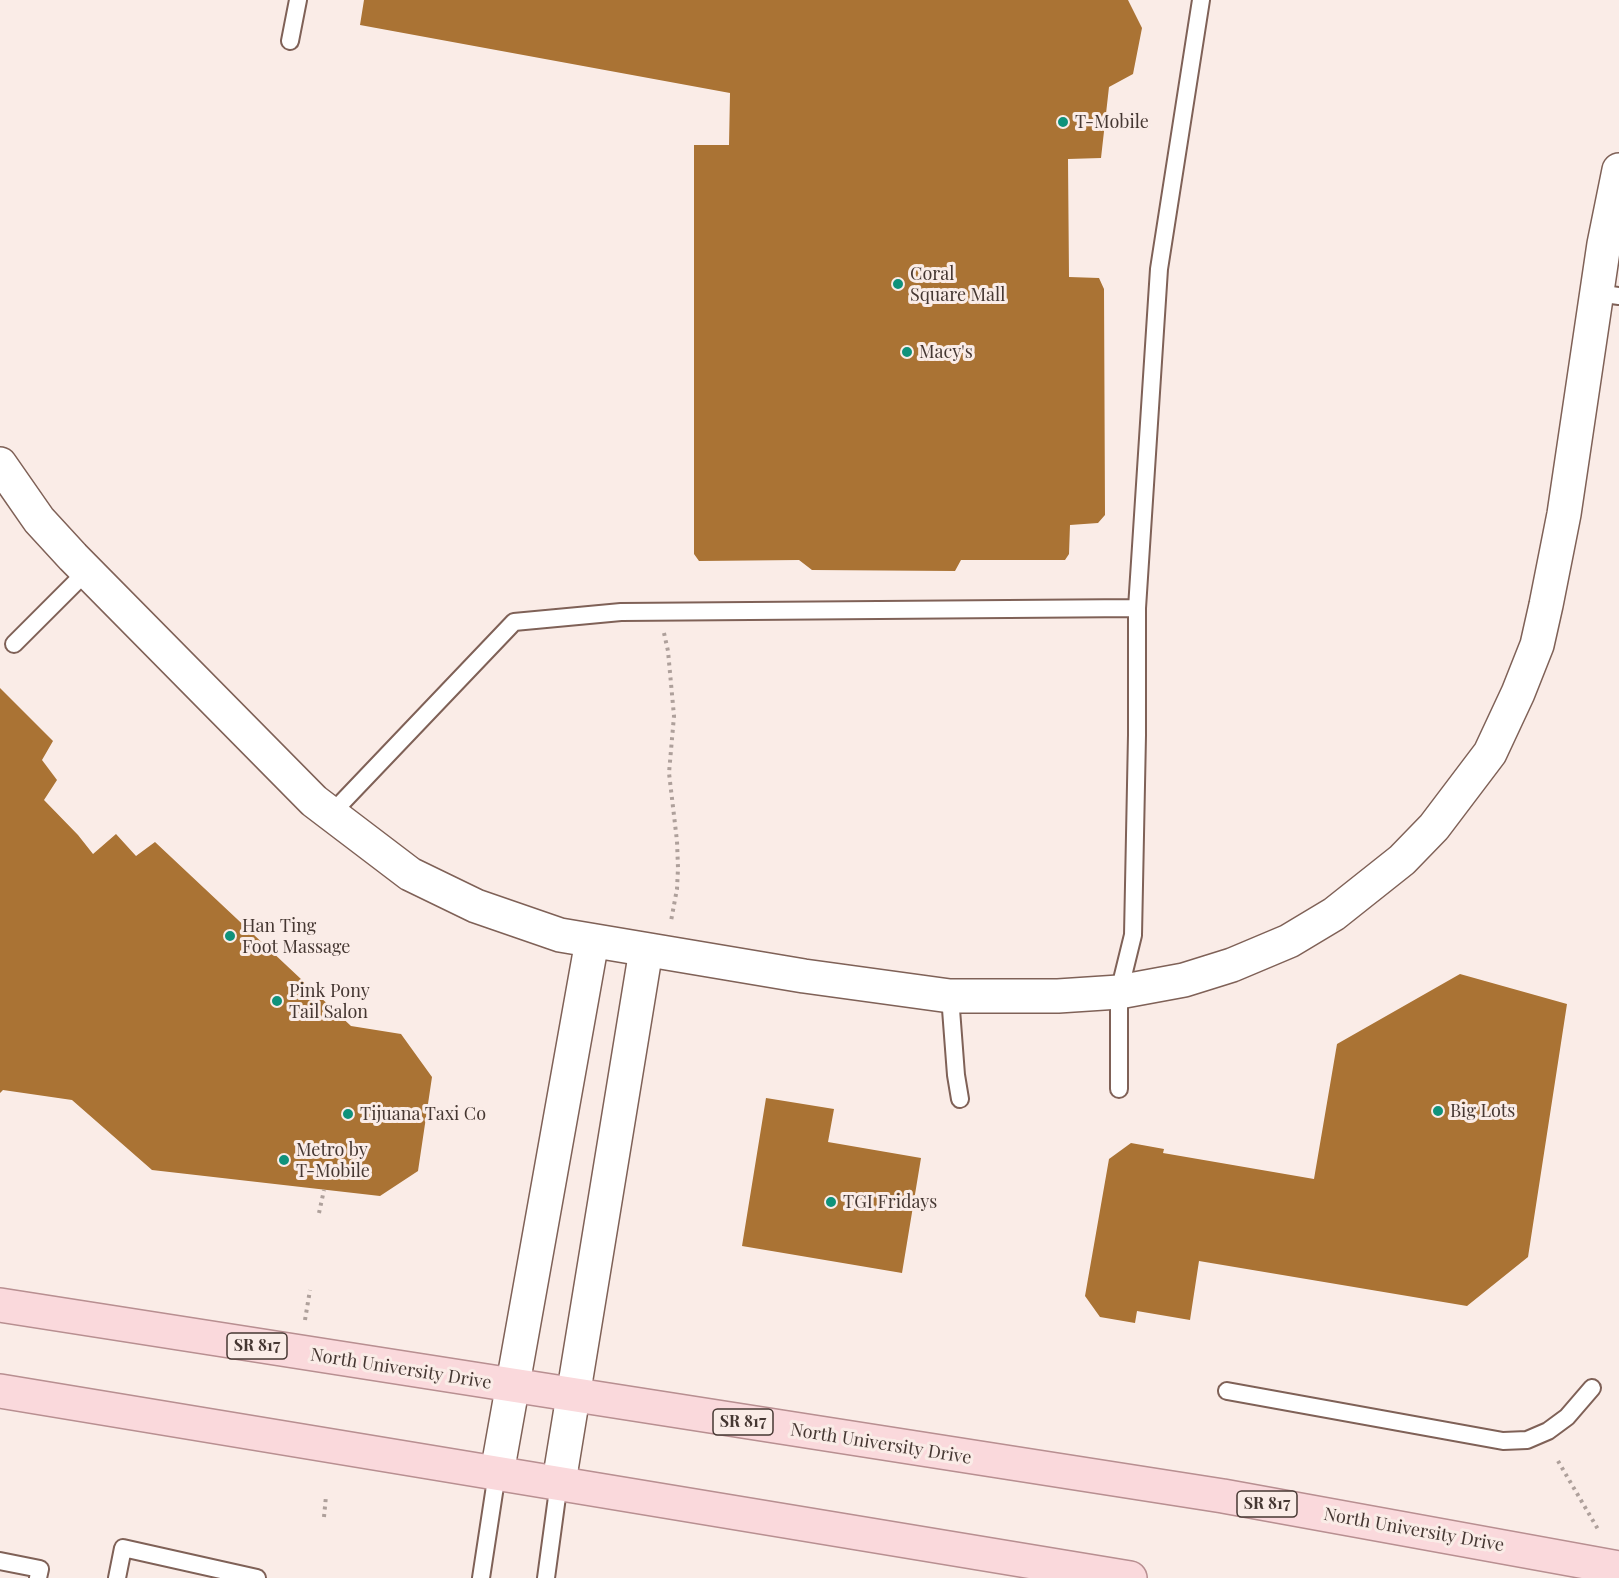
<!DOCTYPE html>
<html>
<head>
<meta charset="utf-8">
<style>
	body { margin:0 }
	canvas { display:block; background:#faece7 }
</style>
</head>
<body>
<canvas width="1619" height="1578"></canvas>
<script>
const g = document.querySelector('canvas').getContext('2d');
g.lineJoin = 'round';
function fillPath(path, color) {
  g.fillStyle = color;
  g.fill(path, 'evenodd');
}
function shape(rows) {
  const path = new Path2D();
  for (const r of rows) {
    path.moveTo(r[0], r[1]);
    for (let i = 2; i < r.length; i += 2) path.lineTo(r[i], r[i + 1]);
  }
  return path;
}
function strokePath(path, color, width, dash) {
  g.strokeStyle = color;
  g.lineWidth = width;
  g.lineCap = dash ? 'butt' : 'round';
  g.setLineDash(dash || []);
  g.stroke(path);
}
function drawText(font, color, halo, rows, align = 'center') {
  g.font = font + ' "Playfair Display",serif';
  g.lineWidth = 6;
  g.setLineDash([]);
  g.textBaseline = 'middle';
  g.strokeStyle = halo;
  g.fillStyle = color;
  for (const [text, x, y, turn = 0] of rows) {
    g.save();
    g.translate(x, y);
    g.rotate((+turn || 0) * Math.PI / 180);
    g.textAlign = isNaN(turn) ? turn : align;
    if (halo) g.strokeText(text, 0, 0);
    g.fillText(text, 0, 0);
    g.restore();
  }
}
const building = shape([
	[364,0,1128,0,1142,28,1133,74,1109,87,1101,158,1068,159,1069,277,1099,278,1104,289,1105,515,1098,523,1070,525,1069,554,1065,560,961,560,955,571,812,570,799,560,699,561,694,554,694,145,729,145,730,93,360,25],
	[0,688,53,741,42,760,57,780,44,800,78,835,93,854,116,834,136,856,155,842,351,1026,401,1034,432,1077,418,1171,380,1196,152,1170,72,1100,3,1090,0,1093],
	[1460,974,1567,1004,1528,1257,1467,1306,1199,1261,1190,1320,1137,1311,1135,1323,1100,1317,1085,1296,1109,1159,1131,1143,1164,1149,1163,1153,1314,1179,1337,1044],
	[766,1098,834,1109,828,1142,921,1158,902,1273,742,1246]
]);
const path = shape([
	[664,633,668,651,674,716,669,773,677,841,678,868,677,889,671,921],
	[319,1213,324,1190],
	[305,1320,310,1290],
	[1558,1461,1599,1531],
	[324,1517,326,1496]
]);
const service = shape([
	[290,41,298,0],
	[1597,293,1619,296],
	[14,644,87,571],
	[331,814,514,622,621,612,1137,608],
	[950,996,956,1075,960,1099],
	[1119,1089,1119,992,1133,935,1137,735,1137,608,1159,269,1201,0],
	[1227,1391,1503,1441,1527,1440,1548,1431,1567,1417,1592,1388],
	[0,1561,40,1569,38,1578],
	[117,1578,123,1548,257,1578],
	[481,1578,497,1473],
	[546,1578,559,1482]
]);
const minor = shape([
	[0,464,39,520,73,557,314,801,410,874,476,906,560,935,804,976,950,996,1058,996,1119,992,1184,980,1232,965,1289,941,1334,914,1402,860,1434,827,1490,753,1518,693,1537,645,1546,605,1564,514,1604,244,1619,170],
	[497,1473,592,941],
	[559,1482,646,950]
]);
const primary = shape([
	[0,1305,1223,1496,1619,1568],
	[0,1391,1130,1578]
]);
const markers = [
	[1063,122,6,"#0f927b"],
	[898,284,6,"#0f927b"],
	[907,352,6,"#0f927b"],
	[230,936,6,"#0f927b"],
	[277,1001,6,"#0f927b"],
	[1438,1111,6,"#0f927b"],
	[348,1114,6,"#0f927b"],
	[284,1160,6,"#0f927b"],
	[831,1202,6,"#0f927b"]
];
const shields = [
	[257,1346,60],
	[743,1422,60],
	[1267,1504,60]
];
const shieldNames = [
	["SR 817",257,1346],
	["SR 817",743,1422],
	["SR 817",1267,1504]
];
const poiNames = [
	["T-Mobile",1075,122],
	["Coral",910,274],
	["Square Mall",910,295],
	["Macy's",919,352],
	["Han Ting",242,926],
	["Foot Massage",242,947],
	["Pink Pony",289,991],
	["Tail Salon",289,1012],
	["Big Lots",1450,1111],
	["Tijuana Taxi Co",360,1114],
	["Metro by",296,1150],
	["T-Mobile",296,1171],
	["TGI Fridays",843,1202]
];
const streetNames = [
	["North University Drive",401,1369,9],
	["North University Drive",881,1444,9],
	["North University Drive",1414,1530,10]
];
fillPath(building, '#aa7334');
strokePath(service, '#7f6157', 20);
strokePath(minor, '#7f6157', 36);
strokePath(primary, '#b88f91', 36);
strokePath(path, '#aea09b', 4, [3, 4.5]);
strokePath(service, '#fff', 16);
strokePath(minor, '#fff', 33);
strokePath(primary, '#fad9dc', 33);
for (const [x, y, r, color] of markers) {
  const dot = new Path2D();
  dot.arc(x, y, r, 0, 2 * Math.PI);
  g.fillStyle = color;
  g.fill(dot);
  strokePath(dot, '#faece7', 2);
}
for (const [x, y, w] of shields) {
  const box = new Path2D();
  box.roundRect(x - w / 2, y - 13, w, 26, 4.5);
  g.fillStyle = '#faece7';
  g.fill(box);
  strokePath(box, '#453732', 1.5);
}
drawText('bold 16px', '#453732', null, shieldNames);
drawText('18px', '#453732', '#faece7', poiNames, 'left');
drawText('18px', '#453732', '#faece7', streetNames);
</script>
</body>
</html>
